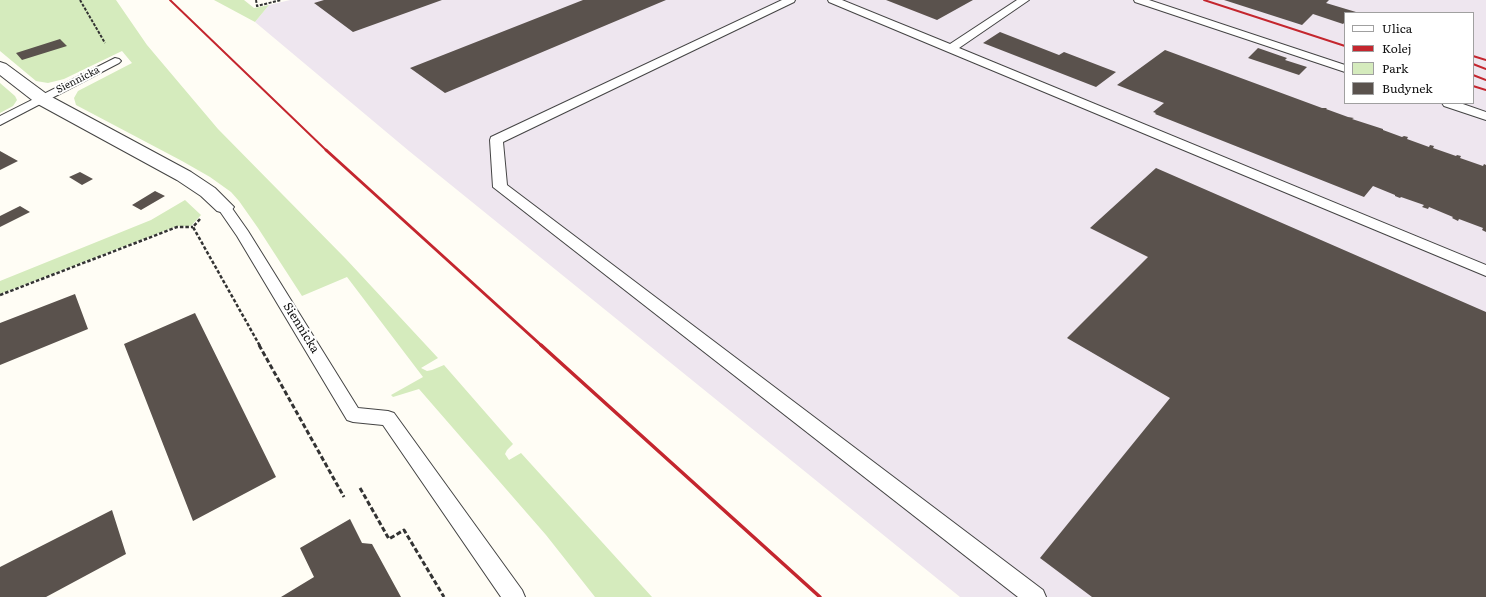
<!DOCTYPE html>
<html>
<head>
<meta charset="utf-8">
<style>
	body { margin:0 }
	#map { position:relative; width:1486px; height:597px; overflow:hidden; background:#fffdf5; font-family:Literata,serif }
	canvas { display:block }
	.legend { position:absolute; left:1344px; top:12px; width:130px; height:92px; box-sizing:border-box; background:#fff; border:1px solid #a0a0a0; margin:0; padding:5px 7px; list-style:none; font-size:12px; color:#111 }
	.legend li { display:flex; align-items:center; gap:8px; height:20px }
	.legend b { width:20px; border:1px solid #a0a0a0 }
</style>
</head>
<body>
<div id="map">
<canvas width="1486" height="597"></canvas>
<ul class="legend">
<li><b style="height:5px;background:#fff"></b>Ulica</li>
<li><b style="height:5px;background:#c4262e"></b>Kolej</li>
<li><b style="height:11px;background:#d5ebbd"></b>Park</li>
<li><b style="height:11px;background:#5a524d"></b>Budynek</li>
</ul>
</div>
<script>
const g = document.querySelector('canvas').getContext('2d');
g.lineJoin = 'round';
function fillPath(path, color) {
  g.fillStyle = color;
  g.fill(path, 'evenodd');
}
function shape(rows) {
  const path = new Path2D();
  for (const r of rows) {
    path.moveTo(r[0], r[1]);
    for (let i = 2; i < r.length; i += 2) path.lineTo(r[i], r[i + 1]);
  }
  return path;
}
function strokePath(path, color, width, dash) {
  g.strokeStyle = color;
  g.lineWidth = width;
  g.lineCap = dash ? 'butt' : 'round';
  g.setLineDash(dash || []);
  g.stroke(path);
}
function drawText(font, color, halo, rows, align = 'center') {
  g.font = font + ' Literata,serif';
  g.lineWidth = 4;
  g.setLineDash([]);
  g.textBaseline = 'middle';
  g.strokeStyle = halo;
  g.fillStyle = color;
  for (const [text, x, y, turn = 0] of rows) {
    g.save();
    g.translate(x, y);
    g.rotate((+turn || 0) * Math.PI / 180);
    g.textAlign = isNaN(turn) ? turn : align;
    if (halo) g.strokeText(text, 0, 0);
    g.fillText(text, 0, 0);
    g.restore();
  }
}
const industrial = shape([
	[290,0,1486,0,1486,597,960,597,409,151,255,22,269,5],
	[1345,13,1473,13,1473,103,1345,103]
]);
const green = shape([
	[0,0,116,0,147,45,218,129,346,259,438,358,421,368,427,371,432,370,444,365,513,444,507,450,505,454,509,460,521,453,652,597,595,597,546,535,419,389,393,397,391,395,423,377,347,277,302,296,258,228,239,201,231,192,210,177,182,161,76,105,74,98,78,91,132,63,122,51,64,79,48,83,36,81,0,51],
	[214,0,244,0,254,8,269,5,255,22],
	[0,83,15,96,17,100,13,106,0,113],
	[185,200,201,215,191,226,177,226,0,294,0,281,151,220]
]);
const building = shape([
	[324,0,442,0,353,32,314,3],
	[583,0,666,0,445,93,410,68],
	[886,0,973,0,937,20],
	[1224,0,1329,0,1326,3,1356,12,1345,13,1345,22,1343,24,1313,14,1302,25],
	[1000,32,1059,55,1064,52,1116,72,1096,87,983,43],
	[60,39,67,46,22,60,16,53],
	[1258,48,1287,58,1285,60,1307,67,1299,75,1248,58],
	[1165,50,1322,108,1327,108,1326,109,1348,117,1354,118,1352,119,1383,129,1383,130,1402,137,1404,136,1408,137,1407,139,1429,147,1430,145,1434,146,1433,148,1456,156,1457,155,1461,156,1460,158,1483,166,1484,164,1486,165,1486,232,1482,230,1483,228,1459,219,1458,221,1452,218,1453,217,1429,207,1428,209,1422,207,1424,205,1401,197,1400,198,1395,196,1395,195,1373,186,1364,197,1155,114,1156,113,1153,112,1164,103,1117,85],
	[0,151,18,161,0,170],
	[1156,168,1486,312,1486,597,1092,597,1040,558,1170,398,1067,338,1148,257,1090,228],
	[80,172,93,179,82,185,69,177],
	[155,191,165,196,141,210,132,205],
	[20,206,30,212,0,227,0,216],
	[75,294,88,329,0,365,0,323],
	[195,313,276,477,193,521,124,344],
	[112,510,126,554,46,597,0,597,0,567],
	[350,519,362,543,372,544,401,597,281,597,314,577,300,548]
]);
const pathFar2 = shape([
	[80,0,105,43],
	[256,0,257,6,281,0]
]);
const pathFar1 = shape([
	[200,219,193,227,260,346],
	[0,295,177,227,193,227]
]);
const path = shape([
	[259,345,344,497],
	[360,488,389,539,404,530,444,597]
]);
const lane = shape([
	[782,0,795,0,794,2,503,142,507,185,1043,590,1046,597,1018,597,493,187,490,140,491,137,782,0],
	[828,0,842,0,950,44,1017,0,1029,0,959,48,1486,265,1486,276,946,51,829,2,828,0],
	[1134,0,1149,0,1345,65,1345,72,1135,2,1134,0],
	[115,58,119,59,121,61,119,63,0,125,0,116,115,58],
	[1442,103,1460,103,1486,112,1486,120,1444,106,1442,103],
	[224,203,229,204,248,231,358,408,388,411,394,413,522,590,525,597,501,597,383,425,353,422,347,420,237,236,217,207,219,204,224,203]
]);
const street = shape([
	[0,62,6,64,48,95,191,172,215,188,234,207,231,211,224,213,217,211,201,196,177,180,36,103,0,75,0,62]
]);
const railFar2 = shape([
	[170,0,327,151],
	[1204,0,1345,46],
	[1473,56,1486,60],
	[1473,64,1486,69],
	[1473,75,1486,80],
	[1473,86,1486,90]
]);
const railFar1 = shape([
	[326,150,542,346]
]);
const rail = shape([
	[541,345,820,597]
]);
const farStreetnames = [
	["Siennicka",78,80,-27]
];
const streetNames = [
	["Siennicka",301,328,58]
];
fillPath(industrial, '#eee6ef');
fillPath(green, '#d5ebbd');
fillPath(building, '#5a524d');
strokePath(lane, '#444', 2);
strokePath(street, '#444', 2);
strokePath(pathFar2, '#333', 2, [3, 1.5]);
strokePath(pathFar1, '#333', 2.5, [3.5, 2]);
strokePath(path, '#333', 3, [5, 2.5]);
fillPath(lane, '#fff');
fillPath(street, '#fff');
strokePath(railFar2, '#c4262e', 2);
strokePath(railFar1, '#c4262e', 3);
strokePath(rail, '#c4262e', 3.5);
drawText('10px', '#111', '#fff', farStreetnames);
drawText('12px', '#111', '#fff', streetNames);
</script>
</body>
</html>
